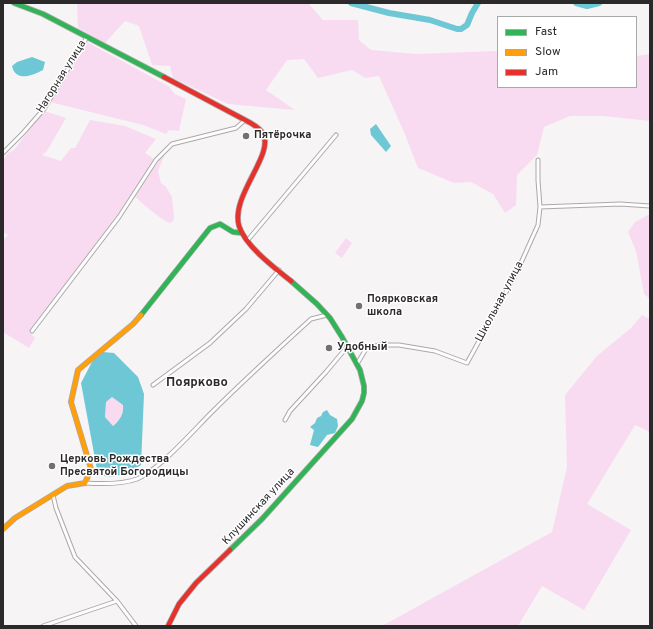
<!DOCTYPE html>
<html>
<head>
<meta charset="utf-8">
<style>
	body { margin:0 }
	#map { position:relative; width:653px; height:629px; overflow:hidden; background:#f6f4f5; font-family:Overpass,sans-serif }
	canvas { display:block }
	.frame { position:absolute; inset:0; border:4px solid #2b292a; pointer-events:none }
	.legend { position:absolute; left:497px; top:16px; width:140px; height:72px; box-sizing:border-box; background:#fff; border:1px solid #aaa9aa; margin:0; padding:5px 7px; list-style:none; font-size:12px; color:#2b292a }
	.legend li { display:flex; align-items:center; gap:8px; height:20px }
	.legend b { width:20px; border:1px solid #aaa9aa }
</style>
</head>
<body>
<div id="map">
<canvas width="653" height="629"></canvas>
<div class="frame"></div>
<ul class="legend">
<li><b style="height:5px;background:#30b455"></b>Fast</li>
<li><b style="height:5px;background:#ff9f0a"></b>Slow</li>
<li><b style="height:5px;background:#e5322d"></b>Jam</li>
</ul>
</div>
<script>
const context = document.querySelector('canvas').getContext('2d');
context.lineJoin = 'round';
function fill(path, color) {
  context.fillStyle = color;
  context.fill(path, 'evenodd');
}
function stroke(path, color, width, dash) {
  context.strokeStyle = color;
  context.lineWidth = width;
  context.lineCap = dash ? 'butt' : 'round';
  context.setLineDash(dash || []);
  context.stroke(path);
}
function drawText(font, color, halo, rows, align = 'center') {
  context.font = font + ' Overpass,sans-serif';
  context.lineWidth = 3;
  context.setLineDash([]);
  context.textBaseline = 'middle';
  context.strokeStyle = halo;
  context.fillStyle = color;
  for (const [text, x, y, turn = 0] of rows) {
    context.save();
    context.translate(x, y);
    context.rotate((+turn || 0) * Math.PI / 180);
    context.textAlign = isNaN(turn) ? turn : align;
    if (halo) context.strokeText(text, 0, 0);
    context.fillText(text, 0, 0);
    context.restore();
  }
}
fill(new Path2D(`
	M77,3H308L323,20H358L359,40L371,50L416,54L498,51V87H636V56L650,54V121L603,116H570L544,127L537,155L517,175L516,205L505,213L493,194L471,182L454,183L418,168L404,132L379,76L365,78L352,70L318,78L304,59L287,60L266,90L295,110L228,104L173,78L170,66L152,65L139,26L125,21L105,43L78,28Z
	M87,42L170,87V88L175,94L186,99L179,131L169,130L166,134L143,125L50,102Z
	M44,111L66,118L47,151L42,155L61,161L71,148H75L90,120L125,126L156,139L145,153L154,159L118,214L96,244L29,332L35,338L29,348L3,332V241L8,235L3,232V160L8,153L14,150Z
	M165,154L158,171L161,183L166,187L172,197L174,217L173,221L170,223C161,220 142,203 134,196L163,155Z
	M648,215H650V299L644,294L636,251L628,232L635,222Z
	M346,238L352,243L342,258L335,253Z
	M642,315L650,319V432L635,425L587,504L631,530L584,610L542,586L518,626H382L552,532L567,467L565,395L597,356L631,328Z
	M112,397L123,405C124,415 120,420 112,426L105,417L106,402Z`), '#f9dbf1');
fill(new Path2D(`
	M32,57L45,62L43,70C33,75 16,83 12,66L17,62Z
	M376,124L391,146L386,152L371,135L370,129Z
	M103,352L114,353L138,377L144,394L141,465C126,474 116,479 98,475L81,383L92,362ZM112,397L123,405C124,414 120,420 113,426L105,417L106,402Z
	M327,410L330,415L337,419L338,426L335,433L327,435L318,447L310,445L314,430L310,427L315,423L317,418L321,416L323,412Z`), '#6ec7d4');
stroke(new Path2D(`
	M351,3L389,13L430,20L457,29H461L467,25L472,13L478,3
	M576,3L587,6L599,3`), '#6ec7d4', 6);
const street = new Path2D(`
	M3,153L23,133L44,109L87,37
	M540,207L620,204L650,206
	M247,241L336,135
	M32,331L119,217L156,160L172,144L236,128L245,120
	M357,364L366,349L379,345H399L435,351L467,363L516,274L538,225L540,207L538,180V160
	M153,385L210,343L246,309L279,270
	M285,420L290,411L326,372L347,347
	M85,483C100,484 123,484 137,479C159,470 193,431 211,413C243,381 277,350 311,319L327,315
	M53,495L56,508L75,557L117,601L136,626
	M43,626L117,601`);
const fast = new Path2D(`
	M14,3L43,14L164,77
	M141,315L210,228L220,224L233,232L242,233
	M230,550L262,519L352,419L362,401L364,393V386L360,370L342,337L330,318L317,304L291,281`);
const slow = new Path2D(`
	M3,529L15,518L67,486L85,483L91,469L71,402L78,370L133,324L141,315`);
const jam = new Path2D(`
	M164,77L245,120C251,123 258,127 262,132C277,153 230,195 239,226C245,246 276,269 291,281
	M168,626L179,604L196,583L230,550`);
stroke(street, '#aba9aa', 5);
stroke(fast, '#aba9aa', 6);
stroke(slow, '#aba9aa', 6);
stroke(jam, '#aba9aa', 6);
stroke(street, '#fefdfe', 3);
stroke(fast, '#30b455', 4.5);
stroke(slow, '#ff9f0a', 4.5);
stroke(jam, '#e5322d', 4.5);
for (const [x, y, r, color] of [
	[246,136,4,"#727071"],
	[359,306,4,"#727071"],
	[329,348,4,"#727071"],
	[52,466,4,"#727071"]
]) {
  const dot = new Path2D();
  dot.arc(x, y, r, 0, 2 * Math.PI);
  context.fillStyle = color;
  context.fill(dot);
  stroke(dot, '#fff', 1.5);
}
drawText('11px', '#2b292a', '#fff', [
	["Нагорная улица",62,77,-58],
	["Школьная улица",500,302,-62],
	["Клушинская улица",259,507,-47]
]);
drawText('bold 11px', '#2b292a', '#fff', [
	["Пятёрочка",254,136],
	["Поярковская",367,300],
	["школа",367,313],
	["Удобный",337,348],
	["Церковь Рождества",60,460],
	["Пресвятой Богородицы",60,473]
], 'left');
drawText('bold 13px', '#2b292a', '#fff', [
	["Поярково",197,383]
]);
</script>
</body>
</html>
